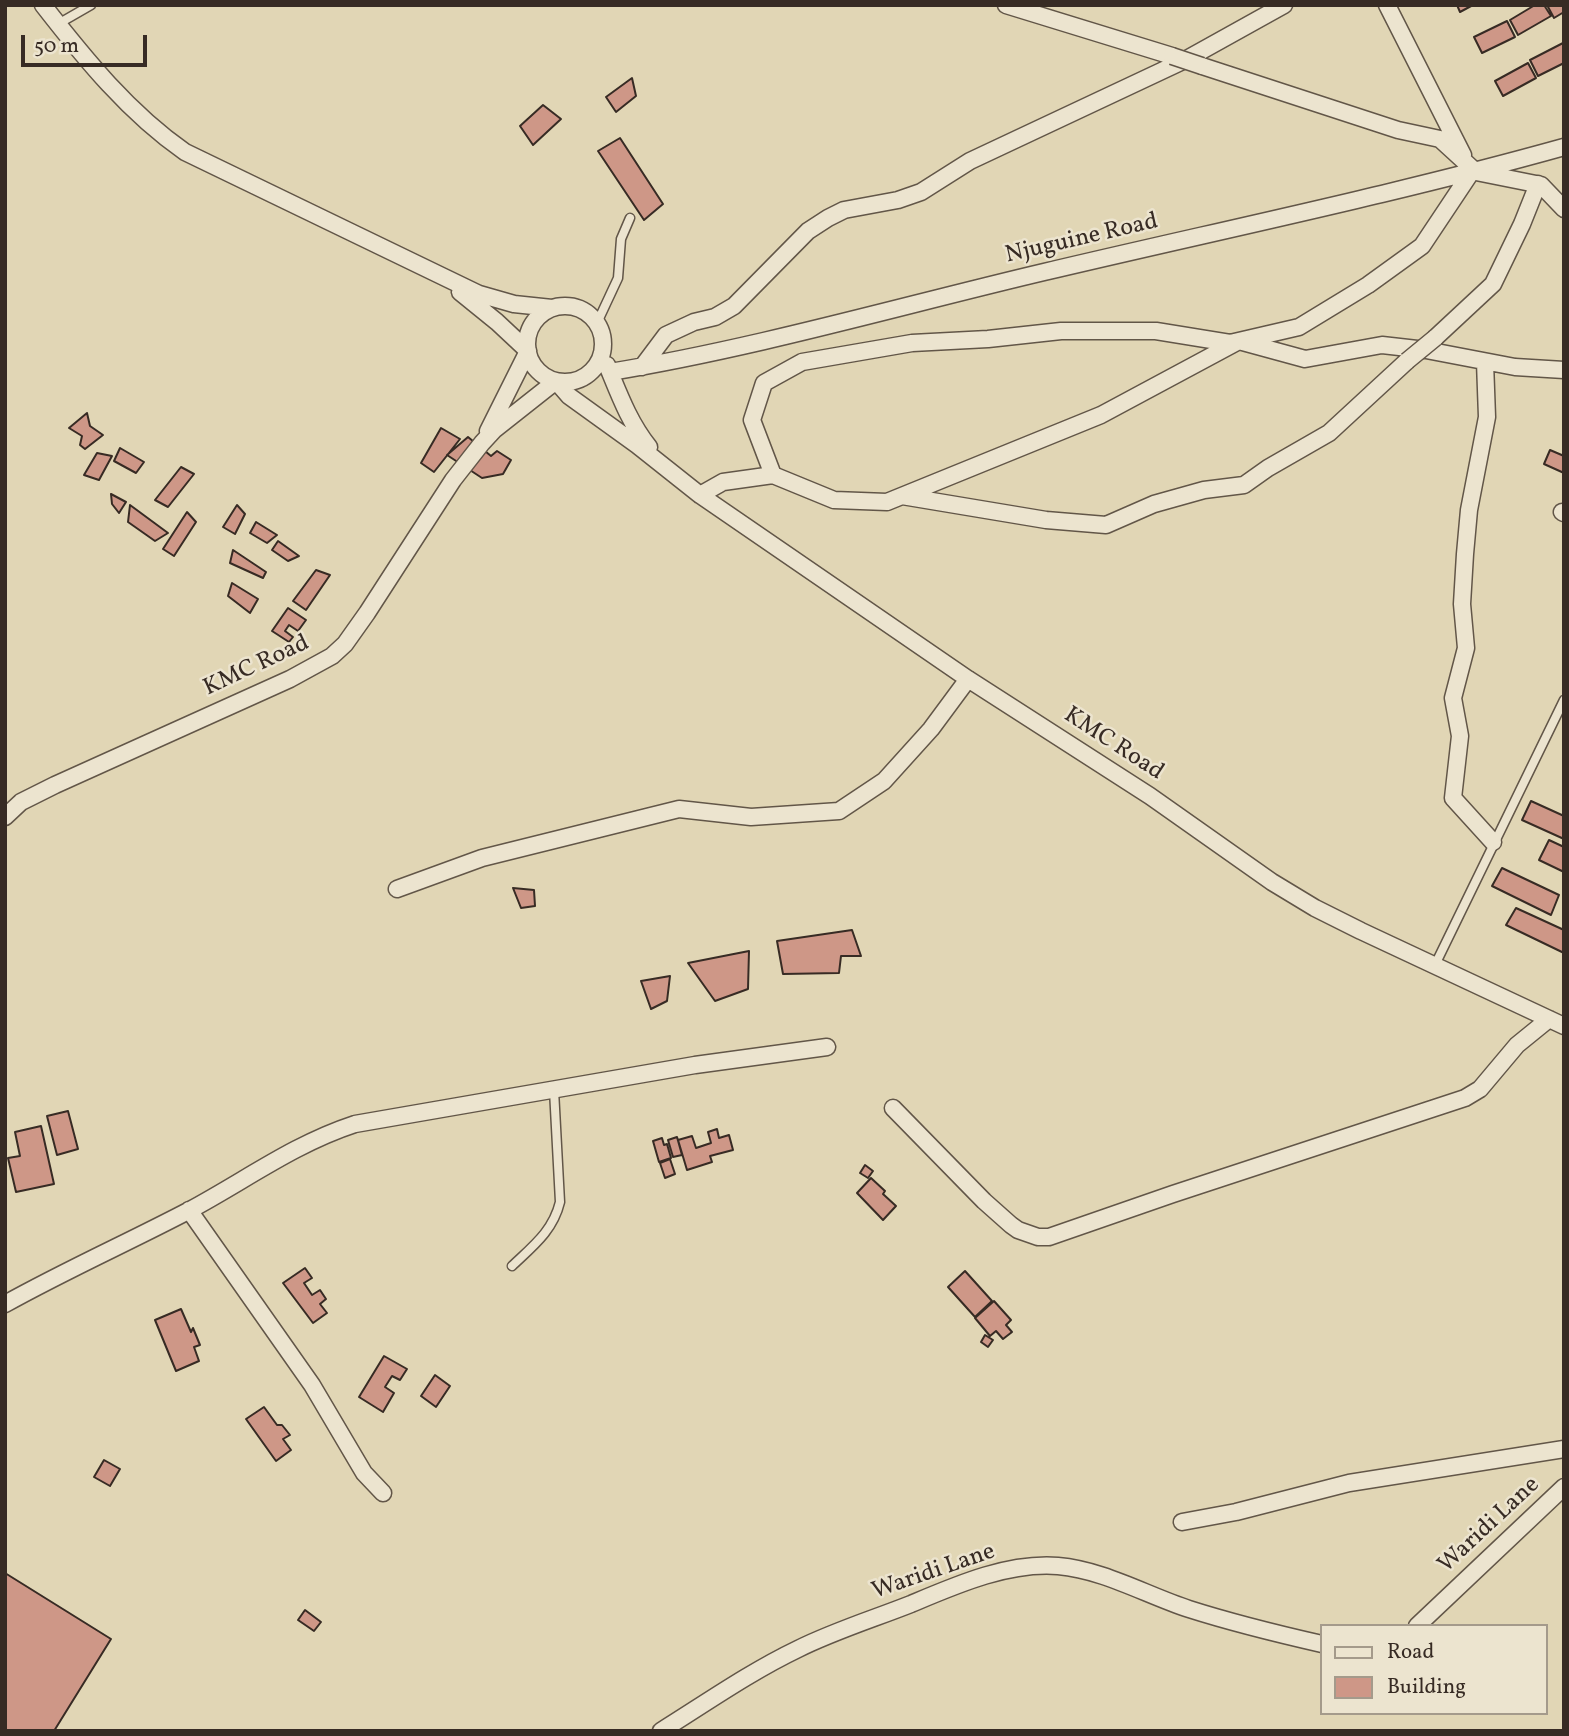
<!DOCTYPE html>
<html>
<head>
<meta charset="utf-8">
<style>
	body { margin:0 }
	#map { position:relative; width:1569px; height:1736px; overflow:hidden; background:#e1d6b5; font-family:Vollkorn,serif }
	canvas { display:block }
	.frame { position:absolute; inset:0; border:7px solid #372b24; pointer-events:none }
	.legend { position:absolute; left:1320px; top:1624px; width:228px; height:91px; box-sizing:border-box; background:#ece4cf; border:2px solid #a49a8b; margin:0; padding:9px 12px; list-style:none; font-size:21px; color:#372b24 }
	.legend li { display:flex; align-items:center; gap:14px; height:35px }
	.legend b { width:35px; border:2px solid #a49a8b }
	.scale { position:absolute; left:21px; top:35px; width:126px; height:32px; box-sizing:border-box; border:4px solid #372b24; border-top:0; padding-left:9px; font-size:21px; line-height:24px; white-space:nowrap; color:#372b24; -webkit-text-stroke:5px #ece4cf; paint-order:stroke }
</style>
</head>
<body>
<div id="map">
<canvas width="1569" height="1736"></canvas>
<div class="frame"></div>
<ul class="legend">
<li><b style="height:9px;background:#ece4cf"></b>Road</li>
<li><b style="height:19px;background:#ce9787"></b>Building</li>
</ul>
<div class="scale">50 m</div>
</div>
<script>
const context = document.querySelector('canvas').getContext('2d');
context.lineJoin = 'round';
function fill(path, color) {
  context.fillStyle = color;
  context.fill(path, 'evenodd');
}
function stroke(path, color, width, dash) {
  context.strokeStyle = color;
  context.lineWidth = width;
  context.lineCap = dash ? 'butt' : 'round';
  context.setLineDash(dash || []);
  context.stroke(path);
}
function drawText(font, color, halo, rows, align = 'center') {
  context.font = font + ' Vollkorn,serif';
  context.lineWidth = 5;
  context.setLineDash([]);
  context.textBaseline = 'middle';
  context.strokeStyle = halo;
  context.fillStyle = color;
  for (const [text, x, y, turn = 0] of rows) {
    context.save();
    context.translate(x, y);
    context.rotate((+turn || 0) * Math.PI / 180);
    context.textAlign = isNaN(turn) ? turn : align;
    if (halo) context.strokeText(text, 0, 0);
    context.fillText(text, 0, 0);
    context.restore();
  }
}
const building = new Path2D(`
	M1457,5H1473L1460,12Z
	M1535,5H1544L1551,16L1518,35L1510,20Z
	M1547,5H1564V12L1554,18Z
	M1507,21L1515,37L1482,53L1474,37Z
	M1563,43L1564,63L1538,76L1530,60Z
	M1528,63L1536,78L1503,96L1495,81Z
	M632,78L636,96L616,112L606,97Z
	M543,105L561,119L533,145L520,126Z
	M620,138L663,204L644,220L598,151Z
	M87,413L90,426L103,435L85,449L80,445L82,436L69,428Z
	M441,428L460,439L434,472L421,463Z
	M468,437L491,456L497,451L511,460L503,474L482,478L447,455Z
	M120,448L144,462L136,473L114,461Z
	M1550,450L1564,456V473L1544,464Z
	M97,453L112,456L99,480L84,475Z
	M181,467L194,474L168,507L155,500Z
	M111,494L126,502L119,513L112,504Z
	M130,505L168,533L155,541L128,522Z
	M237,505L245,514L235,534L223,527Z
	M187,512L196,522L174,556L163,549Z
	M256,522L277,535L267,543L250,533Z
	M278,541L299,556L288,561L272,550Z
	M233,550L266,572L263,578L230,563Z
	M316,570L330,575L306,610L293,601Z
	M232,583L258,599L250,613L228,596Z
	M288,608L306,620L298,631L289,625L285,631L293,637L289,642L272,631Z
	M1531,801L1564,816V839L1522,820Z
	M1549,840L1564,847V872L1539,860Z
	M1502,868L1559,895L1551,915L1492,886Z
	M513,888L534,890L535,906L521,908Z
	M1516,908L1564,930V953L1506,925Z
	M852,930L861,956H841L839,973L783,974L777,941Z
	M749,951L748,989L715,1001L688,963Z
	M670,976L667,1001L651,1009L641,981Z
	M68,1111L78,1149L57,1155L47,1116Z
	M41,1126L54,1184L16,1192L8,1158L20,1156L15,1132Z
	M717,1129L719,1138L729,1135L733,1150L710,1156L712,1162L687,1170L678,1140L692,1136L696,1148L711,1143L708,1132Z
	M677,1137L682,1155L673,1157L668,1140Z
	M662,1138L664,1145L667,1144L671,1158L659,1162L653,1141Z
	M670,1159L675,1174L665,1178L660,1163Z
	M865,1165L873,1171L868,1178L860,1173Z
	M871,1178L885,1191L883,1194L896,1206L883,1220L857,1193Z
	M305,1268L312,1278L304,1283L312,1295L320,1290L326,1299L320,1304L327,1313L313,1323L283,1283Z
	M965,1271L992,1301L975,1317L948,1287Z
	M994,1301L1011,1320L1006,1325L1012,1332L1003,1339L996,1331L990,1336L975,1318Z
	M181,1309L191,1332L193,1328L200,1345L194,1347L199,1361L176,1371L155,1320Z
	M985,1335L993,1340L988,1347L981,1342Z
	M384,1356L407,1369L400,1380L392,1376L385,1387L394,1393L383,1412L359,1397Z
	M435,1375L450,1386L436,1407L421,1396Z
	M264,1407L277,1425H282L290,1435L283,1439L291,1450L276,1461L246,1419Z
	M104,1460L120,1469L110,1486L94,1477Z
	M5,1573L111,1639L54,1731H5Z
	M305,1610L321,1622L314,1631L298,1620Z`);
fill(building, '#ce9787');
stroke(building, '#372b24', 2);
const lane = new Path2D(`
	M58,24L91,5
	M597,323L618,278L621,239L630,218
	M1434,967L1564,700
	M512,1266C533,1246 553,1231 560,1202L554,1090`);
const street = new Path2D(`
	M43,5C85,59 129,113 185,152L479,294L514,304L552,308
	M1006,5L1172,56
	M1387,5L1463,155
	M1202,66L1398,130L1440,139L1476,172L1541,185L1564,209
	M460,292L497,322L528,351L488,431
	M527 344a38 38 0 1 1 76 0a38 38 0 1 1-76 0Z
	M1435,338L1493,284L1522,224L1538,184
	M1485,362L1487,417L1469,510L1465,554L1462,604L1466,648L1453,698L1460,736L1453,798L1493,842
	M607,365C619,394 629,422 649,447
	M642,367L666,335L694,322L715,317L734,306L808,231L828,218L844,210L898,200L921,192L970,161L1185,60L1284,5
	M610,372C756,348 900,306 1044,272C1217,231 1392,195 1564,147
	M773,475L834,500L887,502L1101,415L1239,341L1305,359L1382,345L1426,350L1515,367L1564,370
	M700,495L723,482L773,475L752,420L764,383L802,362L912,343L988,339L1061,331H1156L1230,343L1299,327L1368,285L1422,246L1470,174
	M902,496L1046,520L1106,525L1154,504L1204,490L1244,485L1268,468L1329,433L1407,361
	M1562,512L1564,513
	M5,817L21,802L55,785L290,679L332,656L345,644L367,613L453,480L482,443L494,430L556,381L569,396L637,445L700,495L968,679L1150,796L1272,882L1315,908L1361,931L1564,1026
	M397,889L482,858L679,809L751,817L839,811L884,781L931,729L968,679
	M893,1108L984,1201L1011,1225L1018,1230L1038,1237H1049L1173,1194L1465,1098L1480,1089L1517,1045L1549,1019
	M189,1210L312,1385L364,1473L383,1493
	M5,1304C66,1270 129,1242 190,1210C246,1180 294,1144 355,1124L695,1065L827,1047
	M1182,1522L1236,1512L1349,1483L1564,1449
	M1417,1626L1564,1487
	M661,1731C706,1703 750,1672 798,1649C834,1631 873,1619 911,1604C956,1585 1008,1562 1058,1566C1104,1570 1146,1595 1189,1609C1233,1623 1278,1634 1322,1644`);
stroke(lane, '#625648', 11);
stroke(street, '#625648', 19);
stroke(lane, '#ece4cf', 8);
stroke(street, '#ece4cf', 16);
const streetBridge = new Path2D(`
	M1172,56L1202,66
	M1407,361L1435,338`);
stroke(streetBridge, '#625648', 19, []);
stroke(streetBridge, '#ece4cf', 16);
drawText('24px', '#372b24', '#ece4cf', [
	["Njuguine Road",1082,240,-13],
	["KMC Road",257,667,-25],
	["KMC Road",1113,745,33],
	["Waridi Lane",1490,1526,-43],
	["Waridi Lane",934,1573,-19]
]);
</script>
</body>
</html>
